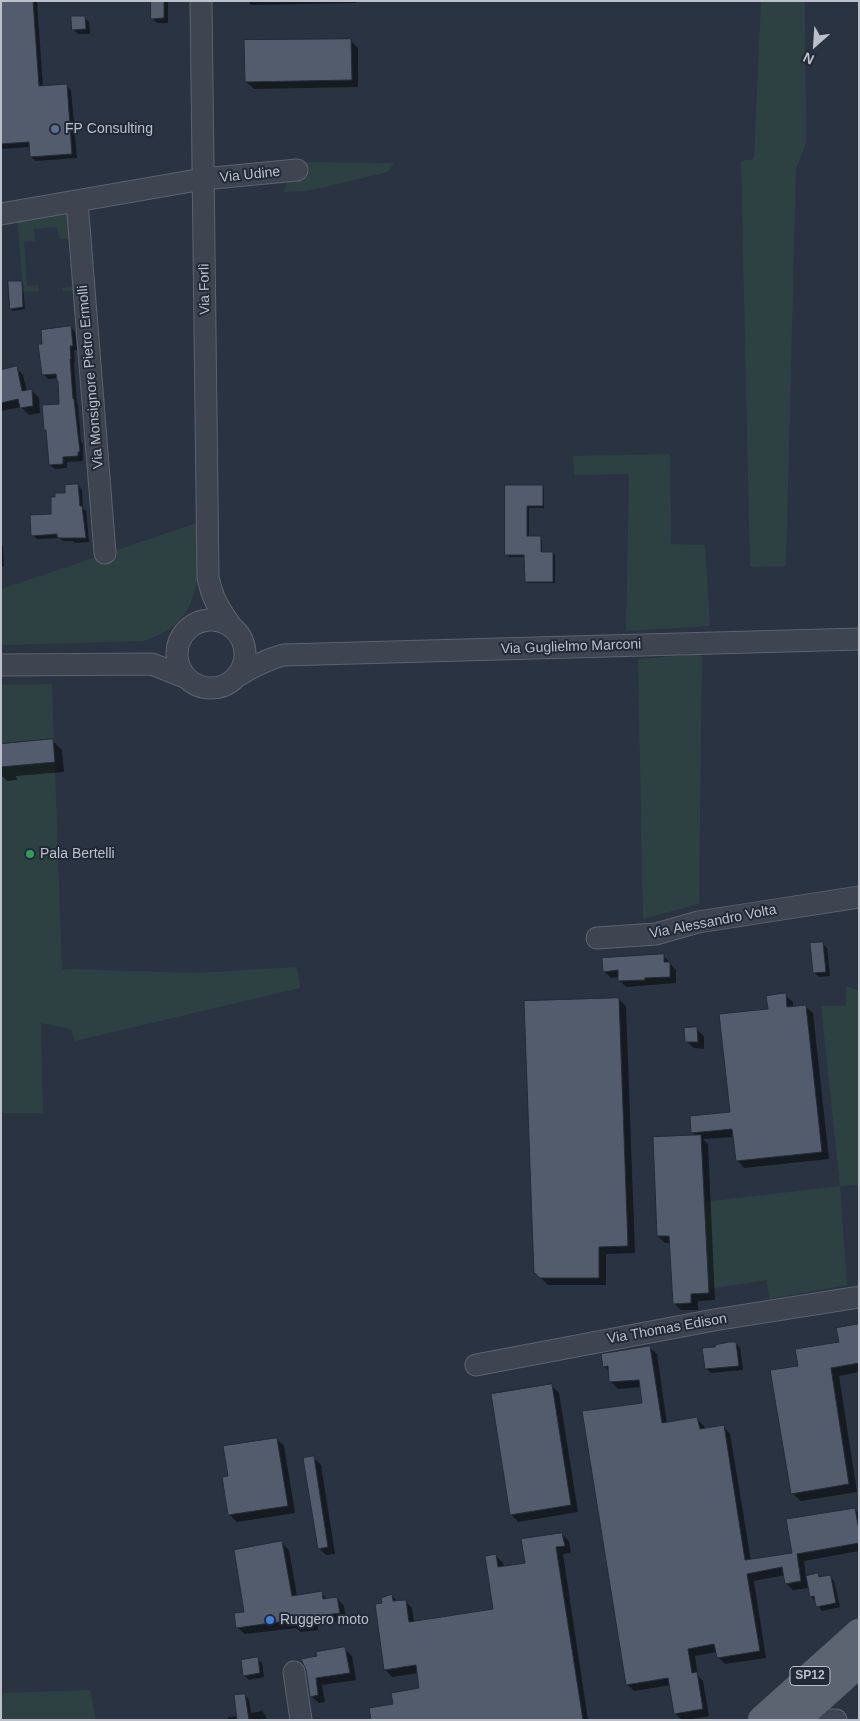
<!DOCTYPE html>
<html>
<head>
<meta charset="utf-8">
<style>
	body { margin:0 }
	#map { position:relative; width:860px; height:1721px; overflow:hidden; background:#2a3341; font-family:Arial,sans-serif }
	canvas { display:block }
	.frame { position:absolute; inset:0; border:2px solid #bbc0cb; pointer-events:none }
	.north { position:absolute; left:790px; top:20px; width:50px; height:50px; -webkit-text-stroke:4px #222a37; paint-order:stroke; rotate:206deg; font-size:14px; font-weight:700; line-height:20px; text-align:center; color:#bbc0cb }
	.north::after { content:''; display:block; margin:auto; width:18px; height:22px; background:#bbc0cb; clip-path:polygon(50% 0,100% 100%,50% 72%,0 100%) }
</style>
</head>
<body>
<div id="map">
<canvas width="860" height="1721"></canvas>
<div class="frame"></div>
<div class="north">N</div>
</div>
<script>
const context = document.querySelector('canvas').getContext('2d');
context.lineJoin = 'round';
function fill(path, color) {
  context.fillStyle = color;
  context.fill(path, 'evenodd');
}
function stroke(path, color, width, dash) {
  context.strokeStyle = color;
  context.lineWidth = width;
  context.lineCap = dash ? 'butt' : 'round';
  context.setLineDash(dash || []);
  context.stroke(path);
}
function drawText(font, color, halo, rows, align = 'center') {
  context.font = font + ' Arial,sans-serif';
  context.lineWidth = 4;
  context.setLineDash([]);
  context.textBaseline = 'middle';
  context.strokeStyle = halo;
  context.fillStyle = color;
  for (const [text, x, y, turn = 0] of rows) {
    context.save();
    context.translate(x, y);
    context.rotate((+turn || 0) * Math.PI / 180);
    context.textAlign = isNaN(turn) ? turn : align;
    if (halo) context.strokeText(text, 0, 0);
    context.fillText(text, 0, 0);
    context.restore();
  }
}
fill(new Path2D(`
	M761,1H805L806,143L796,169L786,566L750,567L741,161L754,159Z
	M294,162L394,163L388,172L308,191L284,192Z
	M66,213L71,218L76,290L63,291L62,288L73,287L70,239H59L57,227L34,229L35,241L24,242L27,286L38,285L39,291L23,292L17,217Z
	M670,454L671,544L705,545L710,626L626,631L629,474L574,475L573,456Z
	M200,522C199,555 203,601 175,625C166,633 155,637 144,641L1,645V589Z
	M702,654L699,904L643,919L638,659Z
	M52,684L62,970L60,971L65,969L197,973L297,967L300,988L75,1041L71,1029L41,1023L43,1113H1V685Z
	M846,986L859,991V1185L840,1186L847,1285L769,1299L767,1280L708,1289L704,1202L840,1186L821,1006H846Z
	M90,1690L96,1720H1V1699L4,1693Z`), '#2d4143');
fill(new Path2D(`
	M1,1H37L43,87L66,85L71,90L77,158L36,161L31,157L30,147L1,149Z
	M152,1H168V23H157L152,18Z
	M248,1H356V3L251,5Z
	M85,18L89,22L90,34H78L73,29Z
	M350,40L358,48V87L254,89L246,82Z
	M21,282L23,284L25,309L13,311L11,309Z
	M71,327L75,332L77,350H74L75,363H74L77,404L78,405L81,442L83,444V461L67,462V468L55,469L50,465L47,432L45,430L60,405L58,378L48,379L43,374L44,345Z
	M16,368L23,375L27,391L31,390L39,398L40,413L29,415L21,407L1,411V371Z
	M78,485L82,490L83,509L86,511L89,542L75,543L73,541H63L60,538L37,539L33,535L53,515L56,498L67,494Z
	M506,486H542L544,488V508H529V537H540L542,539V553H553L555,555V583H528L526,581V557H509L507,555Z
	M1,544L3,546L4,566L1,567Z
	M52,740L62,750L64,772L16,776L17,780L7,781L1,775V745Z
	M822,943L827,948L830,976L819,977L814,972Z
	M663,955L676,970V983L626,987L619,980V977L611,978L604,971Z
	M785,995L793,1002V1008L805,1006L813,1013L829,1159L744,1168L737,1160L734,1137L703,1139L708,1144L715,1300L698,1301V1310H681L674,1303L671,1243H665L658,1236L697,1137L692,1132L732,1113L769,1010Z
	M619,999L626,1006L635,1253L606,1254V1285H548L535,1272Z
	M696,1029L704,1036V1049L694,1048L686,1041Z
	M859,1325V1372L839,1376L857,1492L801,1501L792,1493L799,1367L840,1343Z
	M736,1343L740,1348L743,1370L711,1373L706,1368L704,1349Z
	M649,1347L657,1354L667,1424L697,1419L704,1426L705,1429L723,1426L730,1434L751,1561L793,1554L854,1509L859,1513V1551L804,1561L806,1577L818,1574L821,1578L829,1576L834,1581L840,1607L822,1611L811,1596L809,1588L793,1590L786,1583L785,1575L754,1581L766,1658L725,1664L718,1657L717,1652L695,1656L698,1675L703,1681L709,1716L687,1720H682L675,1713L671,1685L634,1691L627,1684L643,1404L641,1387L618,1389L610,1381L609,1371L604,1366Z
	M552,1386L559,1393L578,1512L518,1522L511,1514Z
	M277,1439L284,1446L295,1513L237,1522L230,1515L229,1477Z
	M314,1458L321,1465L335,1554L326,1555L319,1548Z
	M562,1534L569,1541L571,1553L563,1554L588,1720H372L420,1689L418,1673L392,1677L385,1669L384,1604L392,1596L398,1602L405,1601L412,1608L414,1622L494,1610L496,1556L503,1563L504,1568L526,1564Z
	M282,1543L289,1550L297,1596L321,1593L328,1600L337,1598L344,1606L346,1620L318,1624V1630L301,1632L296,1628L245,1634L237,1627Z
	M344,1649L352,1656L356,1680L322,1685L325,1702L319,1703L311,1696L318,1657Z
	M257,1659L262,1663L264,1677L249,1680L244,1675Z
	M245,1695L249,1700L251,1713L262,1711L266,1716V1720H228V1717L238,1716Z`), '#0007');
const building = new Path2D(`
	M1,1H33L39,86L67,84L72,154L30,157L29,142L1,144Z
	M151,1H164V18L151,19Z
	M71,16H85L86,29L72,30Z
	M351,39L352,80L245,82L244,40Z
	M8,281H22L23,307L10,309Z
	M71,326L73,346H70L71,359H70L73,399H74L80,452H78V456L63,457V464L49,465L46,430H44L42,405L59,404L58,381H57L56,374L42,375L38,344H42L41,330Z
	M17,366L22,391L32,389L33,406L20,408L18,399L1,403V370Z
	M78,484L80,506H82L86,538H60L57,537V534L31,536L30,515L51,514V497H55V493H65V485Z
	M505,485H543V506H527V536H541V552H553V582H525L524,555H505Z
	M53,739L55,762L1,767V744Z
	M823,942L826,972L813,973L810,943Z
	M664,954V962H670V977L645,978V980L618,981V970L603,972L602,958Z
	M786,993L787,1007L806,1005L822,1152L736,1161L732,1129L691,1133L690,1116L730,1112L719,1014L768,1009L766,996Z
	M619,998L628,1246L599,1247V1278H540L534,1272L533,1249L524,1001Z
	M697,1027L698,1042H685L684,1028Z
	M701,1135L709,1293L691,1294V1303L673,1304L669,1236H657L653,1137Z
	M859,1324V1363L831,1368L849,1484L791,1494L770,1370L798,1366L795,1349L839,1342L836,1328Z
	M729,1342H736L739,1366L705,1369L702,1348L715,1347L716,1345Z
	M650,1346L662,1423L697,1417L700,1429L724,1425L745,1560L792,1553L786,1519L855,1508L859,1531V1543L797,1554L801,1581L785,1584L782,1567L747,1574L760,1651L717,1658L714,1644L688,1649L692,1673L697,1672L703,1709L674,1714L668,1678L626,1685L582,1411L642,1403L639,1380L609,1382L608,1366L603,1367L601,1354Z
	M552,1384L571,1505L510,1515L491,1394Z
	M277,1438L288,1506L228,1515L222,1477L228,1476L223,1446Z
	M314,1456L328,1547L318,1549L303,1458Z
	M562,1533L565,1546L556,1547L583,1720H371L369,1708L393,1704L391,1693L419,1688L416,1665L384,1670L375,1604L382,1603L381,1598L392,1594L393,1601L406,1600L409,1622L493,1609L485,1556L496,1554L498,1567L525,1563L521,1539Z
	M282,1541L292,1596L322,1591L323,1599L337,1597L340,1613L311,1617L312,1623L292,1626V1620L236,1628L234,1613L244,1612L234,1550Z
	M818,1573L819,1577L830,1575L831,1577L836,1603L816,1607L814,1596L810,1597L806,1576Z
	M345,1647L350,1673L316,1678L318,1694V1695L310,1697L306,1670L301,1659L317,1656L316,1652Z
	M258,1657L260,1673L243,1676L241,1660Z
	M245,1694L249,1720H237L234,1695Z`);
fill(building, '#535c6c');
stroke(building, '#242c39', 1);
const minor = new Path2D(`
	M201,1L208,577C212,598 219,609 231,626
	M77,201L105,553
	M1,214L203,179L297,170
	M177 654a34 34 0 1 1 68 0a34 34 0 1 1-68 0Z
	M1,665L152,664L187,678
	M236,677C252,667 265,660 283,655L859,639
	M597,938L656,934L698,922L859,897
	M476,1365L714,1320L859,1297
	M294,1672L301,1720
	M828,1720H836`);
const major = new Path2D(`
	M762,1720L859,1633
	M796,1720L859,1663`);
stroke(minor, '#5c636e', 23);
stroke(major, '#474e5a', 29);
stroke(minor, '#3e4551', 21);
stroke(major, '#5c6471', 28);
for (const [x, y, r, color] of [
	[55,129,5,"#5c6f8a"],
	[30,854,5,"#2e9e5b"],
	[270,1620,5,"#3f7fe0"]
]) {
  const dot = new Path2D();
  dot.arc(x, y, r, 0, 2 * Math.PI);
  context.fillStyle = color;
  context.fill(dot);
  stroke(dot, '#222a37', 2);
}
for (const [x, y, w] of [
	[810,1676,40]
]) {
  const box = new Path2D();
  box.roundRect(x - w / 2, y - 9.5, w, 19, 4);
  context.fillStyle = '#222a37';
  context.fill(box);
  stroke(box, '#bbc0cb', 1);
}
drawText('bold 12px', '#bbc0cb', null, [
	["SP12",810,1676]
]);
drawText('14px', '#bbc0cb', '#222a37', [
	["FP Consulting",65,129],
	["Pala Bertelli",40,854],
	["Ruggero moto",280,1620]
], 'left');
drawText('14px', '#bbc0cb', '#222a37', [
	["Via Udine",250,175,-6],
	["Via Forlì",205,289,-91],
	["Via Monsignore Pietro Ermolli",91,377,-95],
	["Via Guglielmo Marconi",571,647,-2],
	["Via Alessandro Volta",713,922,-11],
	["Via Thomas Edison",667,1329,-10]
]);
</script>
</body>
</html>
